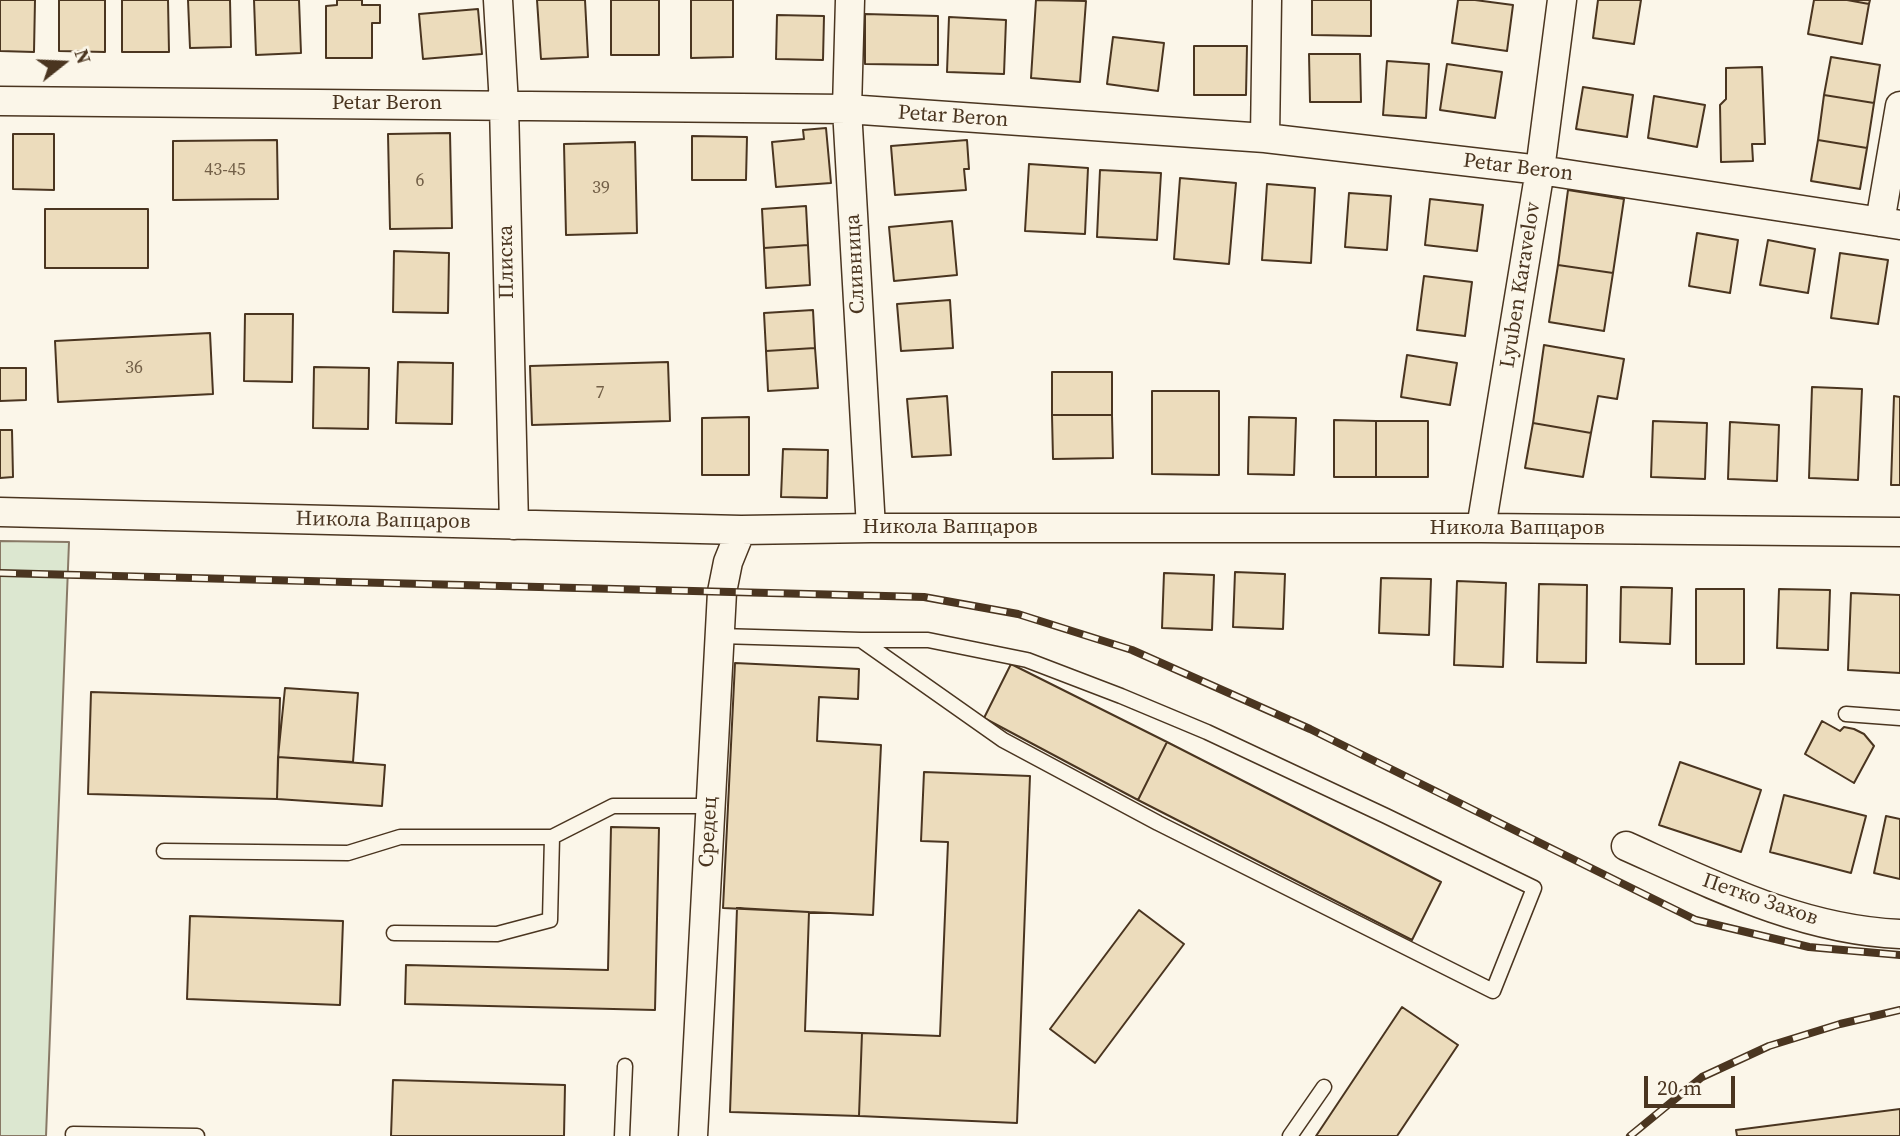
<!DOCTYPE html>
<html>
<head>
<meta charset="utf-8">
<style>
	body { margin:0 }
	#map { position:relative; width:1900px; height:1136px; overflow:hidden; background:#fbf6e9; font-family:"Source Serif 4",serif }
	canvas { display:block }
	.north { position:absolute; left:28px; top:28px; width:70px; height:70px; -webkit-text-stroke:5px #fbf6e9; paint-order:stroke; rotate:72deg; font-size:19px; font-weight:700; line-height:28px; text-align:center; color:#4a3520 }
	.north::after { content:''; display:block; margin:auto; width:24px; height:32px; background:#4a3520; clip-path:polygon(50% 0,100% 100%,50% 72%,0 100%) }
	.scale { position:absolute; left:1644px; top:1076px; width:91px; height:32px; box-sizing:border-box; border:4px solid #4a3520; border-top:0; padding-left:9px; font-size:21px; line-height:24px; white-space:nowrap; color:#4a3520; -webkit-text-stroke:5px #fbf6e9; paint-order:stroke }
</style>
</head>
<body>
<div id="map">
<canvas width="1900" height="1136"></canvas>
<div class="north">N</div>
<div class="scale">20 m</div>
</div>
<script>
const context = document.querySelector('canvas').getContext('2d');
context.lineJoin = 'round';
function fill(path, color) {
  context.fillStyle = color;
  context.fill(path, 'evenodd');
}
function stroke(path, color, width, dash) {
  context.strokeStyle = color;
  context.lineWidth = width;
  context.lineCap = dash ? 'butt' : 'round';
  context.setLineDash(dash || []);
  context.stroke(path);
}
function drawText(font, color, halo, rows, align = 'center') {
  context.font = font + ' "Source Serif 4",serif';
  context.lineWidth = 5;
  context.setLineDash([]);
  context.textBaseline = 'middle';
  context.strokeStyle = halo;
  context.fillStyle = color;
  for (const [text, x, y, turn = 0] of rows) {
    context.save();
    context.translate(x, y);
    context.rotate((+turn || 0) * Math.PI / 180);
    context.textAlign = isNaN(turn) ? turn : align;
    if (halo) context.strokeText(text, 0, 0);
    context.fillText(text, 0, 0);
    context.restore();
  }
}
const green = new Path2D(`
	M0,541L69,542L46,1136H0Z`);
fill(green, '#dce7d0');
stroke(green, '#887966', 2);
const building = new Path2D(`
	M0,0H35L34,52L0,51Z
	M59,0H105V52L59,51Z
	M122,0H168L169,52H122Z
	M188,0H230L231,47L190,48Z
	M254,0H299L301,53L256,55Z
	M337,0H362V5H380V23H372V58H326V6L337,5Z
	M537,0H585L588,57L541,59Z
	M611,0H659V55H611Z
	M691,0H733V57L691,58Z
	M1036,0L1086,1L1080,82L1031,78Z
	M1312,0H1371V36L1312,35Z
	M1458,0H1475L1513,5L1507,51L1452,43Z
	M1598,0H1641L1634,44L1593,38Z
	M1814,0H1847L1869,4L1862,44L1808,34Z
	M1847,0H1870L1869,4Z
	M478,9L482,54L423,59L419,14Z
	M865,14L938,16V65L865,64Z
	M777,15L824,16L823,60L776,59Z
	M949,17L1006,20L1004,74L947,72Z
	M1113,37L1164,43L1158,91L1107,84Z
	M1194,46H1247L1246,95H1194Z
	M1309,54H1360L1361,102H1310Z
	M1831,57L1880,65L1874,103L1824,95Z
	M1387,61L1429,64L1426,118L1383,115Z
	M1447,64L1502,72L1495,118L1440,110Z
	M1762,67L1765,144H1752L1753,161L1721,162L1720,105L1726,99V68Z
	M1583,87L1633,95L1627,137L1576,129Z
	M1824,95L1874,103L1867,148L1818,140Z
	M1654,96L1705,105L1697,147L1648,138Z
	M826,128L831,183L776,187L772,142L804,139L803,130Z
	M450,133L452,228L390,229L388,134Z
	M13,134H54V190L13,189Z
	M692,136L747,137L746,180H692Z
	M277,140L278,199L173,200V141Z
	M967,140L969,169H964L966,190L895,195L891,146Z
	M1818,140L1867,148L1860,189L1811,181Z
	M635,142L637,233L566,235L564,144Z
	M1029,164L1088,168L1085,234L1025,231Z
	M1100,170L1161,173L1157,240L1097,237Z
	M1180,178L1236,183L1229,264L1174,259Z
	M1267,184L1315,188L1311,263L1262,260Z
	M1568,190L1624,199L1613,273L1558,265Z
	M1349,193L1391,196L1387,250L1345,247Z
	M1430,199L1483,205L1477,251L1425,245Z
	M806,206L808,245L764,248L762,209Z
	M45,209H148V268H45Z
	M952,221L957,275L894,281L889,227Z
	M1697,233L1738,240L1730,293L1689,286Z
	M1768,240L1815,249L1808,293L1760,285Z
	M808,245L810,285L766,288L764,248Z
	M394,251L449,253L448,313L393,312Z
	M1840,253L1888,260L1878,324L1831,318Z
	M1558,265L1613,273L1604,331L1549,322Z
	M1424,276L1472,282L1465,336L1417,330Z
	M950,300L953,348L901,351L897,304Z
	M813,310L815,348L766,351L764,313Z
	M245,314H293L292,382L244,381Z
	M210,333L213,394L58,402L55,341Z
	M1544,345L1624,359L1617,399L1598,396L1591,433L1533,423Z
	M815,348L818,388L768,391L766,351Z
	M1407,355L1457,363L1450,405L1401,397Z
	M398,362L453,363L452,424L396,423Z
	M668,362L670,421L532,425L530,366Z
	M314,367L369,368L368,429L313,428Z
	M0,368H26V400L0,401Z
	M1052,372H1112V415H1052Z
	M1812,387L1862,389L1858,480L1809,478Z
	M1152,391H1219V475L1152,474Z
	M947,396L951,455L912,457L907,399Z
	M1894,396L1900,397V485H1891Z
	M1052,415H1112L1113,458L1053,459Z
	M749,417V475H702V418Z
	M1249,417L1296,418L1294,475L1248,474Z
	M1334,420L1376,421V477H1334Z
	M1376,421H1428V477H1376Z
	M1653,421L1707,423L1705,479L1651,477Z
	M1730,422L1779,425L1777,481L1728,479Z
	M1533,423L1591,433L1583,477L1525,468Z
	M0,430H12L13,477L0,478Z
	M783,449L828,450L827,498L781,497Z
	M1235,572L1285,574L1283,629L1233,627Z
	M1164,573L1214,575L1212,630L1162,628Z
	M1381,578L1431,579L1429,635L1379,633Z
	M1457,581L1506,583L1503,667L1454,665Z
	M1539,584L1587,585L1586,663L1537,662Z
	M1621,587L1672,588L1670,644L1620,642Z
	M1696,589H1744V664H1696Z
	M1779,589L1830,590L1828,650L1777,648Z
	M1851,593L1900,595V673L1848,670Z
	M735,663L859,669L858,699L819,697L817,741L881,745L873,915L723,908Z
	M1011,664L1167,742L1138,800L984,718Z
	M285,688L358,693L353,762L278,757Z
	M91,692L280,698L277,799L88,794Z
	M1822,721L1840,731L1844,727L1854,729L1864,734L1874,746L1854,783L1805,754Z
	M1167,742L1441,882L1412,940L1138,800Z
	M278,757L385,765L382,806L277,799Z
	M1680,762L1761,790L1741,852L1659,825Z
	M924,772L1030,776L1017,1123L859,1116L862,1033L940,1036L948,842L921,841Z
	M1784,795L1866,816L1851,873L1770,852Z
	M1886,816L1900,819V879L1874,873Z
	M611,827L659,828L655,1010L405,1004L406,965L608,970Z
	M737,908L809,912L805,1031L862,1033L859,1116L730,1112Z
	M1139,910L1184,944L1095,1063L1050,1029Z
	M190,916L343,921L340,1005L187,999Z
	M1402,1007L1458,1045L1397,1136H1316Z
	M393,1080L565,1085L564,1136H391Z
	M1900,1109V1136H1737L1736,1130Z`);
fill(building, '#ecdcbc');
stroke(building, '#4a3520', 2);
const lane = new Path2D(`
	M719,636L861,640L1003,740L1158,823L1493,991L1534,888L1386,816L1207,732L1121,696L1027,660L928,640H861
	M1846,714L1900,718
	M552,837L613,806H711
	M164,851L348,853L400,837H552L550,920L497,934L394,933
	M73,1134L197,1136
	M622,1136L625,1066
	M1290,1136L1324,1087`);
const street = new Path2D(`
	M498,0L504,105L514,525
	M850,0L847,109L871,528
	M0,101L847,109L1265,138L1540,170L1900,225
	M1265,138L1267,0
	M1880,222L1900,106
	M0,512L741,530L871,528H1481L1900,532
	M1481,528L1540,170L1562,0
	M1626,846C1713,885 1802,930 1900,934
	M693,1136L722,592L728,562L741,530`);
stroke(lane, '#4a3520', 17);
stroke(street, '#4a3520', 31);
stroke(lane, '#fbf6e9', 14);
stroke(street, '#fbf6e9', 28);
const rail = new Path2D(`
	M0,573L924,597L1018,614L1132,650L1310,729L1696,920L1809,947L1900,955
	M1630,1136L1702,1077L1769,1046L1840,1024L1900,1010`);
stroke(rail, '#4a3520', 8);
stroke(rail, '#fbf6e9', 5, [16]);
drawText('18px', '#725f47', null, [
	["43-45",225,170],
	["6",420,181],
	["39",601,188],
	["36",134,368],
	["7",600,393]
]);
drawText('21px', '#4a3520', '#fbf6e9', [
	["Petar Beron",387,104],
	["Petar Beron",953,117,4],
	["Petar Beron",1518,168,7],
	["Плиска",507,262,-91],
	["Сливница",856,264,-93],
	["Lyuben Karavelov",1521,285,-81],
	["Никола Вапцаров",383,521,1],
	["Никола Вапцаров",950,528],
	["Никола Вапцаров",1517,529],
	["Средец",709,832,-87],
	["Петко Захов",1760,900,19]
]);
</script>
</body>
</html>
